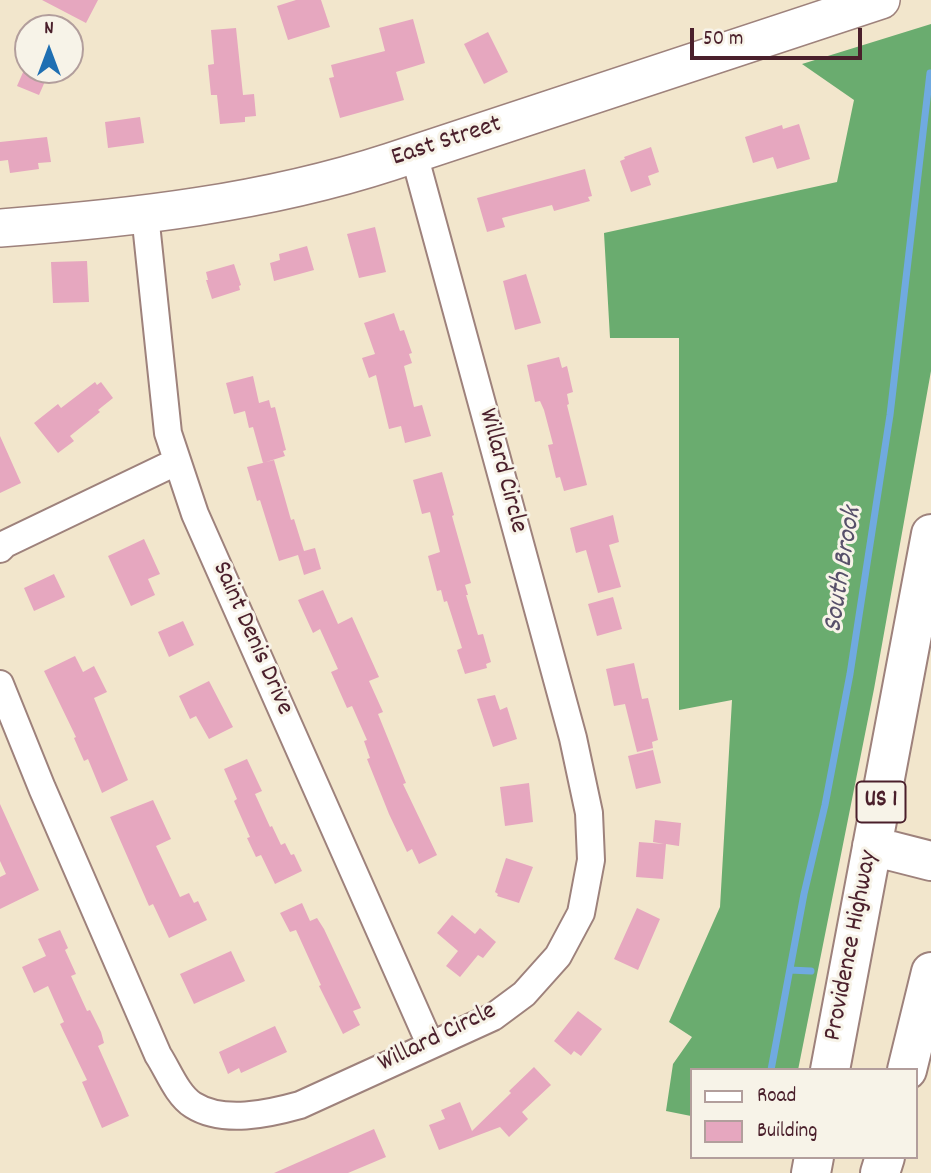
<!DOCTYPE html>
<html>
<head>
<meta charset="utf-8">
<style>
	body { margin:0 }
	#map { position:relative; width:931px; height:1173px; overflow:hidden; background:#f2e6cc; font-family:Dekko,sans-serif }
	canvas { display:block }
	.legend { position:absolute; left:690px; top:1068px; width:228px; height:91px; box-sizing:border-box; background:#f7f3e8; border:2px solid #b29e9c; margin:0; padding:9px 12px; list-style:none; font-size:21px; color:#4a1f2b }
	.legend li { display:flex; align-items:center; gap:14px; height:35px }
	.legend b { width:35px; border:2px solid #b29e9c }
	.north { position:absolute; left:14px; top:14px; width:70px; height:70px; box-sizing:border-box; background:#f7f3e8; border:2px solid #b29e9c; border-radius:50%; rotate:0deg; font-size:19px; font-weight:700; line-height:28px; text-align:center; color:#4a1f2b }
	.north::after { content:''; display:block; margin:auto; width:24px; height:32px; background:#1f6fb2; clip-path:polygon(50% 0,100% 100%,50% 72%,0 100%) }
	.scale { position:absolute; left:690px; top:28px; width:172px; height:32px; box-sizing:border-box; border:4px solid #4a1f2b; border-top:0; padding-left:9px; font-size:21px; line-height:24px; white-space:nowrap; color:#4a1f2b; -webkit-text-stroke:5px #f7f3e8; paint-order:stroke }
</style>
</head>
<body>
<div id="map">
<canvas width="931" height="1173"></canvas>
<ul class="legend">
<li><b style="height:9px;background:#fff"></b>Road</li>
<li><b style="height:19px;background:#e6a7bf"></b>Building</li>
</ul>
<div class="north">N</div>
<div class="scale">50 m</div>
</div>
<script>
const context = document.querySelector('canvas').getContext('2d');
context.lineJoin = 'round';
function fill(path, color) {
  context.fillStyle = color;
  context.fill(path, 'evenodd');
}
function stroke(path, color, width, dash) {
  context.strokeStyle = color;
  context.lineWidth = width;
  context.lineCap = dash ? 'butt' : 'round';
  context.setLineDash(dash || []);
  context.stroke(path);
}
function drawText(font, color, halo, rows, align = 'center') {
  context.font = font + ' Dekko,sans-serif';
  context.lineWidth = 6;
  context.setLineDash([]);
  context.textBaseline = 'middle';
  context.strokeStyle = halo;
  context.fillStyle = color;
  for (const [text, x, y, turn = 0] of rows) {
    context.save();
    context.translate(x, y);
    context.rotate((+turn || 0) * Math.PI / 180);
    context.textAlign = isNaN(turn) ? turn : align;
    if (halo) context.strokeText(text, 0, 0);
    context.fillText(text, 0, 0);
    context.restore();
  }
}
fill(new Path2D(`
	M931,24V371L874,689L798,1070H691V1116L666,1111L673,1064L692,1037L669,1022L720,907L732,700L679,710V338H610L604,233L837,182L854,100L802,64Z`), '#6aac6f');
stroke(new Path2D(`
	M790,970L811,971
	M771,1070L804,894L825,805L850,674L890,415L930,73`), '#70aae0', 7);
fill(new Path2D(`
	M42,0H98L86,23Z
	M296,0H321L330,27L288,40L277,6Z
	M413,19L425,63L396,72L404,100L340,118L329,78L334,77L331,65L385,51L379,28Z
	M236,28L243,95L254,94L256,116L245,117V122L220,124L217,95H211L208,65L214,64L211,30Z
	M488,32L508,72L484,84L464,44Z
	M24,70H50L39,95L17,86Z
	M140,117L144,143L108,148L105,122Z
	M799,124L810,159L777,169L773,157L753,163L745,137L782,125L783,129Z
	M47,137L51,162L38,163L39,169L10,173L8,160L0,161V142Z
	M651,147L659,172L648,176L651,185L631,192L620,161L625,159L624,157Z
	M585,169L592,196L588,197L590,201L554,211L552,205L502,218L505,227L487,232L477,198Z
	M375,227L386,272L359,278L347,234Z
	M307,246L314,270L274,281L270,263L280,260L279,254Z
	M87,261L89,302L53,303L51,262Z
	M234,264L241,285L239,286L240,290L212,299L206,280H208L206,272Z
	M526,274L541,323L515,330L503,281Z
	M394,313L400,331L404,330L412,353L409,354L412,363L404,366L414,407L422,405L431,436L405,443L401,426L389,429L376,375L369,378L362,358L375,354L364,323Z
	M559,357L562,368L567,366L573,392L567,394L569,404L567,405L587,485L564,491L560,477L556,478L548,445L553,444L544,410L540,401L535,402L527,365Z
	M253,376L259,403L269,400L271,408L275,407L286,450L283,451L285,456L263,463L253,427L249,428L245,411L234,414L226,383Z
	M95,382L97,385L101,382L113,398L98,410L100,412L70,436L74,441L58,453L34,423L58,404L61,408Z
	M0,436L21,483L0,493Z
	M274,460L291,520L294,519L304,551L315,548L321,569L304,575L298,555L279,561L260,500L257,501L247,467Z
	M442,472L454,515L452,516L471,583L465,585L468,595H466L478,635L483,634L491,662L486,664L487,668L465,674L457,650L462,648L447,601L444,602L441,590L437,591L428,556L440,552L430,512L422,514L413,480Z
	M613,515L619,542L609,545L621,587L598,593L586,550L576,553L570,528Z
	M144,539L160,574L148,579L155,595L131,606L108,556Z
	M54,574L65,597L34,611L24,588Z
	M323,590L338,624L352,617L379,677L369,681L383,712L378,714L406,783L403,784L437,855L419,864L412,849L407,852L389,814L367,759L370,758L364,741L367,740L352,706L347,708L331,672L338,669L320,629L313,633L298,600Z
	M613,597L622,629L597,636L588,604Z
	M183,621L194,645L169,657L158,632Z
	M75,656L83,672L94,666L107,692L94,698L128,780L102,793L88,759L84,761L74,738L76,737L44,671Z
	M634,663L642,699L648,698L658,740L652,742L653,748L637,752L625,704L614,706L606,669Z
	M209,681L233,727L209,739L196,716L190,719L179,696Z
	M495,695L500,710L507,707L517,739L493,747L477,699Z
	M653,750L661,783L636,789L628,756Z
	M247,759L262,791L255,794L270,827L272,826L281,845L285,843L291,855L294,854L302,871L275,884L261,855L256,857L247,838L250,837L234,801L237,799L224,769Z
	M529,783L533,822L505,826L500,787Z
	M153,800L171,839L156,846L180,897L189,893L194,903L198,901L207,920L169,938L153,904L149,906L110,817Z
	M0,804L39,890L0,909V877L6,874L0,861Z
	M655,820L681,823L679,846L666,844L663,879L636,877L639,842L664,844L653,842Z
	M506,858L533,867L519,903L497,896L498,894L495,892Z
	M302,903L310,921L317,918L324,929L361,1008L353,1011L360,1025L343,1034L319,986L321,985L296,930L290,932L280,913Z
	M637,908L660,919L638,970L614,959Z
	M452,915L475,934L480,928L496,942L483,958L478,955L460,977L446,966L458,951L437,933Z
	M60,930L68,948L65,950L76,974L71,976L87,1011L90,1010L101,1032L104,1043L98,1046L129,1116L102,1128L82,1082L87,1080L60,1024L64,1022L48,986L34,993L22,967L46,956L38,939Z
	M231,951L245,981L194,1004L180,974Z
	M578,1011L602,1029L581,1056L574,1051L571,1055L554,1041Z
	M275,1026L287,1052L241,1073L239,1068L228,1074L219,1052Z
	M534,1067L551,1085L522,1112L528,1119L509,1137L500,1127L439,1150L429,1125L445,1119L441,1110L460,1102L472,1131L511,1093L509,1091Z
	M374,1129L386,1157L348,1173H274Z`), '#e6a7bf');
const minor = new Path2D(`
	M145,214L168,433L195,514L430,1044
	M0,549L5,544L176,462
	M0,684L42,788L158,1055C168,1070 177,1095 193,1105C223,1124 268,1114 300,1105L493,1017L524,994L558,956L581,913L591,860L589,813L573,738L414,154`);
const secondary = new Path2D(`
	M0,228C132,218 264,203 390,162L881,0`);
const primary = new Path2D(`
	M872,846L931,861
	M830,1070L931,534
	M907,1070L931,972
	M811,1173L814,1157
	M880,1173L885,1157`);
stroke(minor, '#9e827c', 30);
stroke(secondary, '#9e827c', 40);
stroke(primary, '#9e827c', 42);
stroke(minor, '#fff', 26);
stroke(secondary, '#fff', 37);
stroke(primary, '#fff', 38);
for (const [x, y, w] of [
	[881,802,49]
]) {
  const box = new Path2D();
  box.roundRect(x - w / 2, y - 20.5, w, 41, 5);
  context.fillStyle = '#f7f3e8';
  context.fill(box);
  stroke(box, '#4a1f2b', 2);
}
drawText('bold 24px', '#4a1f2b', null, [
	["US 1",881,802]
]);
drawText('26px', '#4a1f2b', '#f7f3e8', [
	["East Street",447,143,-18],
	["Willard Circle",501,471,75],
	["Saint Denis Drive",251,639,66],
	["Providence Highway",853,946,-79],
	["Willard Circle",438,1039,-26]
]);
drawText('italic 28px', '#57506a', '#f7f3e8', [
	["South Brook",845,570,-81]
]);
</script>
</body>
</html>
